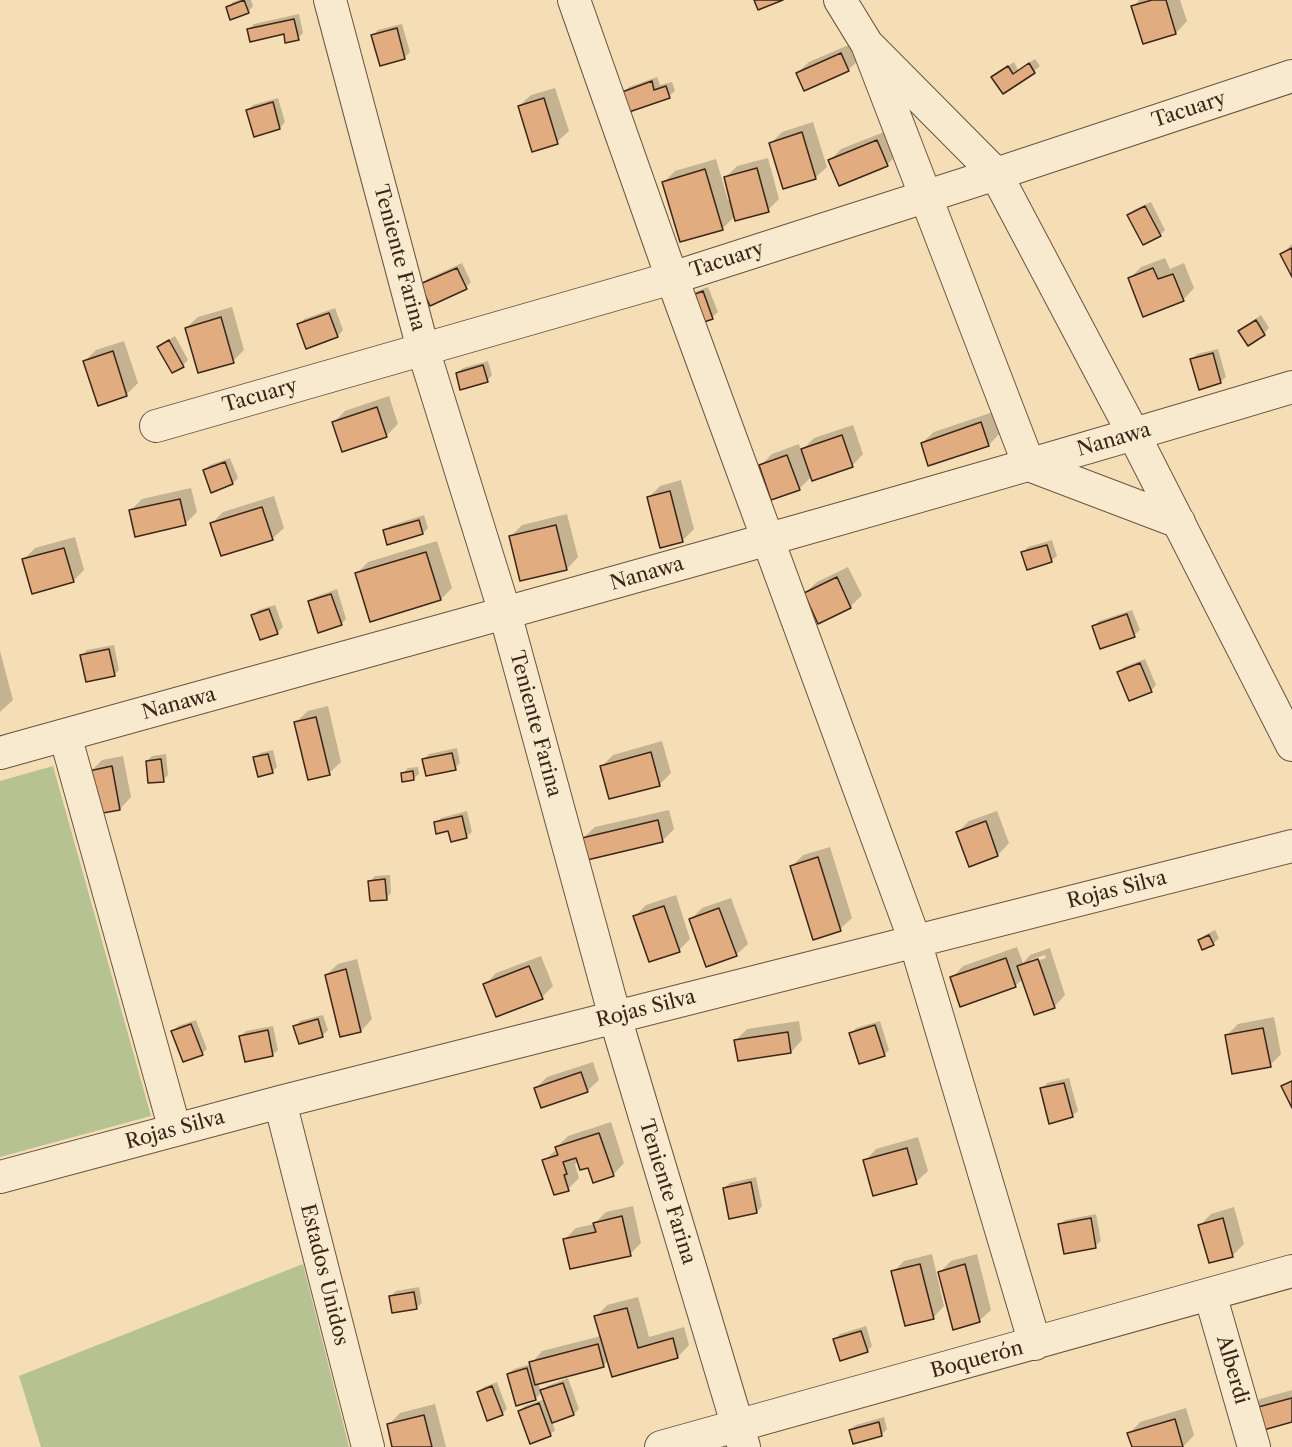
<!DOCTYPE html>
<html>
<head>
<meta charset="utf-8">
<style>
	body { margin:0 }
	canvas { display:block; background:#f5deb5 }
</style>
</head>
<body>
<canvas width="1292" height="1447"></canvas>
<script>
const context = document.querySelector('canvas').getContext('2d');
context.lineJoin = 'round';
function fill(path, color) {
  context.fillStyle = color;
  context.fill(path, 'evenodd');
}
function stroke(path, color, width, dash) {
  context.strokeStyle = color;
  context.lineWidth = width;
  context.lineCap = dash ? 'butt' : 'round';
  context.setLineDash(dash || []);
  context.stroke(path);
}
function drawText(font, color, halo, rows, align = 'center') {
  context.font = font + ' "Libre Caslon Text",serif';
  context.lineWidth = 6;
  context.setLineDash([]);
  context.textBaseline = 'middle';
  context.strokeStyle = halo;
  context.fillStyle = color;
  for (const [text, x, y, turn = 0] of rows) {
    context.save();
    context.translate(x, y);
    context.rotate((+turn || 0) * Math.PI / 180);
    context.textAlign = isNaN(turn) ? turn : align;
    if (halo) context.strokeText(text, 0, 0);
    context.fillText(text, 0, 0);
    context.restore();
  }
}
fill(new Path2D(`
	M53,766L151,1116L0,1157V781Z
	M303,1264L349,1447H41L19,1376Z`), '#b6c292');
fill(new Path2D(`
	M239,0H251L253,6L248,12L228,7L233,2Z
	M1139,0H1180L1187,21L1176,33L1133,7Z
	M299,14L303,33L298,38L285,33L249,29L254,24Z
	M402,24L410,52L405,57L381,64L373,35L378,30Z
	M853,43L860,59L848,70L797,73L809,62Z
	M1035,59L1040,66L1034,71L1003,92L993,77L999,72L1014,62L1018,70Z
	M657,77L660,85L672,82L675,91L669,96L624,92L629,87Z
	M555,88L569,131L557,142L519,106L531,95Z
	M278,98L285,122L280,128L255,135L248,110L253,105Z
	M813,122L827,167L815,178L771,143L782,132Z
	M889,130L898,153L887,165L830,160L841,149Z
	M768,158L779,199L768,210L736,215L722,229L664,182L675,171L716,159L728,200L731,199L725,178L737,166Z
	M1151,202L1165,230L1160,235L1129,215L1134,210Z
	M1292,244V274L1282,254Z
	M1165,258L1170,269L1184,263L1194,288L1183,300L1130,278L1141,267Z
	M462,263L471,282L466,287L422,285L427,279Z
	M708,287L718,312L712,317L692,293Z
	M232,307L244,350L233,361L186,328L198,317Z
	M335,308L343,330L338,336L307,347L299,324L304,319Z
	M1261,315L1269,328L1264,333L1249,344L1240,331L1245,326Z
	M175,336L188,360L183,365L173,371L159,347L165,342Z
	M124,341L138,383L126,395L85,361L96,350Z
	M1218,349L1226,377L1220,382L1192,359L1197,354Z
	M488,361L492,375L487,381L457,373L463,368Z
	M389,396L398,424L386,436L334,422L345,411Z
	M993,412L1000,433L989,445L929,464L922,443L934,432Z
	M853,425L863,454L852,466L812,476L799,489L761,465L772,454L799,444L801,451L814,438Z
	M230,458L238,478L233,483L204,470L210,465Z
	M681,480L694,529L682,541L649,497L660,486Z
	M191,488L197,512L185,524L130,511L142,499Z
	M274,496L284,528L272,539L212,523L223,512Z
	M567,514L578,557L567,569L511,536L522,525Z
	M424,515L428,528L423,533L385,531L390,526Z
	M75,537L84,570L73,581L24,559L35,548Z
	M1052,540L1057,556L1051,561L1023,552L1028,547Z
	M437,541L452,588L441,599L356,574L368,562Z
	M848,567L862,595L850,607L805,593L817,582Z
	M337,589L346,619L341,624L309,602L315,597Z
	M275,605L283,627L277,633L253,616L258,610Z
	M1132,610L1140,630L1134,635L1093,627L1099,621Z
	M114,645L119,670L114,675L82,655L87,650Z
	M0,651L13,700L0,712Z
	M1145,659L1156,685L1151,691L1119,672L1124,667Z
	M328,706L341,762L329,773L296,722L308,711Z
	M662,741L671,773L660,784L602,766L613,755Z
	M457,748L460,763L455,768L423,760L429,754Z
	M273,750L277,767L272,772L255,758L260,753Z
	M166,754L168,775L163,780L147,761L152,756Z
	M123,756L131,797L120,809L91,771L102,760Z
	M418,767L419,774L413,779L402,774L408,768Z
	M669,810L674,829L662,841L583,838L595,827Z
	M467,811L472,832L466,837L436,823L441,818Z
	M997,811L1009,843L998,855L970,865L958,832L969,821Z
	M830,847L852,918L840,929L792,866L803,855Z
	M390,875L391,893L386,898L370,881L375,876Z
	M676,895L690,939L679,950L635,916L646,905Z
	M731,898L748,944L736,955L690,920L702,908Z
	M1215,930L1219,938L1213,944L1203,948L1200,940L1205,935Z
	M1017,947L1023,963L1030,955L1050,948L1065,995L1054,1007L1023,979L1015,986L952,978L963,966ZM1045,955L1046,958L1030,963V960Z
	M541,956L553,986L542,997L485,985L496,973Z
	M357,959L372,1019L361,1031L341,1035L326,975L338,964Z
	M323,1015L328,1030L322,1036L295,1026L300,1021Z
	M1274,1017L1281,1054L1270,1065L1226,1036L1238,1024Z
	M196,1020L207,1049L202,1054L173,1032L178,1026Z
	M799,1021L802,1040L791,1052L736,1040L747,1029Z
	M880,1021L889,1050L884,1055L851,1034L856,1028Z
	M273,1026L278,1050L272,1055L241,1036L246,1031Z
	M593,1062L599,1080L587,1091L536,1088L547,1077Z
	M1069,1078L1078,1111L1072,1116L1042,1089L1047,1083Z
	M611,1122L624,1163L613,1175L578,1161L575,1164L579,1178L568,1189L544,1161L558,1148L557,1147L568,1136Z
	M918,1137L928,1171L916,1182L865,1161L876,1149Z
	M756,1177L762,1206L757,1212L724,1188L730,1183Z
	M633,1206L641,1243L630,1254L565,1239L576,1228L594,1224L606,1212Z
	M1234,1207L1244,1244L1233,1255L1200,1225L1211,1214Z
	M1096,1214L1101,1241L1095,1246L1060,1225L1065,1220Z
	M932,1254L944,1306L933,1318L893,1272L904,1261Z
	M977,1254L991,1310L979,1321L940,1272L951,1261Z
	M419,1287L422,1303L416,1308L391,1296L396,1291Z
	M638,1297L649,1337L684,1327L689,1345L678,1357L608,1361L604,1365L538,1383L541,1392L547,1386L568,1378L579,1409L574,1414L552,1421L555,1430L550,1435L520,1411L525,1406L545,1399L542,1392L536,1398L517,1404L508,1374L514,1369L531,1364L542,1351L601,1336L596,1317L607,1305Z
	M866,1326L872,1346L867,1351L835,1339L840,1334Z
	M497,1382L507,1409L502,1414L478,1392L484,1387Z
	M1292,1390V1421L1249,1410L1260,1399Z
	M435,1404L446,1447H394L388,1425L400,1413Z
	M1186,1408L1194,1435L1183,1447H1133L1129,1434L1140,1422Z
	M884,1417L887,1429L882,1434L850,1430L856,1425Z`), '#0003');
const building = new Path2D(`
	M244,0L249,13L230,20L226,7Z
	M754,0H783L758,10Z
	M1152,0H1166L1176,34L1143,44L1131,6Z
	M294,19L299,40L285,43L284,34L250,42L247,29Z
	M397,28L405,59L380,66L371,35Z
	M841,53L849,71L804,91L796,73Z
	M1029,63L1035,73L1003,94L991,77L1008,66L1013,74Z
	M652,81L654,90L666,86L670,98L629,112L622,92Z
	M544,98L558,144L532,152L518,106Z
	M273,102L280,129L254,137L246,110Z
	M802,132L816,179L783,189L769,143Z
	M877,140L888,166L839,186L828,160Z
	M757,168L769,212L735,221L724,177Z
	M705,169L723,230L680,242L662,182Z
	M1145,206L1161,236L1143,245L1127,215Z
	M1292,248V277L1280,254Z
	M457,268L467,289L430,306L420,284Z
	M1153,268L1158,279L1173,274L1184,301L1143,317L1128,278Z
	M703,291L713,319L695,325L685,298Z
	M329,313L338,337L306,349L297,324Z
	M221,317L234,363L198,373L185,328Z
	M1256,320L1265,335L1248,346L1238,331Z
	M169,340L184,367L172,373L157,347Z
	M113,351L127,396L98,406L83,361Z
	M1213,353L1221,383L1199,390L1190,359Z
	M483,365L488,382L460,390L456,373Z
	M377,407L387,437L342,452L332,422Z
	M981,422L989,446L928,466L921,443Z
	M842,435L853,467L812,481L801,449Z
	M787,455L800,490L771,500L759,465Z
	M225,462L233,484L211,493L203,470Z
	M670,491L683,542L660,548L647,497Z
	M180,499L186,525L135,537L129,510Z
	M262,507L273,540L221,556L210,523Z
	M419,520L423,534L387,545L383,530Z
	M556,525L567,570L520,581L509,536Z
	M1047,545L1052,562L1027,570L1021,552Z
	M64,548L74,582L32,594L22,559Z
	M426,552L441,600L370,622L355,573Z
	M837,577L851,608L818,624L804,593Z
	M331,594L342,625L318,633L308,601Z
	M269,609L278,634L260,640L251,615Z
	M1127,614L1135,637L1100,649L1092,626Z
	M109,649L115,676L86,682L80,655Z
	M1140,663L1152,692L1129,701L1117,672Z
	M316,717L330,775L308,780L294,722Z
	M651,752L660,786L609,799L600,766Z
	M452,753L456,770L426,776L422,759Z
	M268,754L273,773L258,777L253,757Z
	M161,759L164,782L148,783L146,761Z
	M112,766L120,810L97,814L89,771Z
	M413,771L414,780L402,782L401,773Z
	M462,816L467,838L451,842L448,831L436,834L434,822Z
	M658,820L663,842L587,860L582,838Z
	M986,821L998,856L969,867L956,832Z
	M818,857L841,931L813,940L790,866Z
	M385,879L387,900L370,901L368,881Z
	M664,906L680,952L649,962L633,916Z
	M719,908L737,956L706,967L689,919Z
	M1209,935L1214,945L1202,950L1198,940Z
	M1006,958L1016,987L960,1007L950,977Z
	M1038,959L1055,1008L1034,1015L1017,966Z
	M529,966L543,999L496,1017L483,984Z
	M346,969L361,1032L340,1037L325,975Z
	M318,1019L323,1037L299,1044L293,1026Z
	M191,1024L203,1055L183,1062L171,1031Z
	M875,1025L885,1056L859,1064L849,1033Z
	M1263,1028L1271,1067L1232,1074L1225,1035Z
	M268,1030L273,1056L245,1062L239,1036Z
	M788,1032L791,1053L738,1061L734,1040Z
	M581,1072L588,1092L541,1108L534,1088Z
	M1292,1081V1108L1281,1086Z
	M1064,1083L1073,1117L1049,1124L1040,1088Z
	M599,1133L614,1176L593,1183L588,1168L580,1170L576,1158L563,1162L567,1174L564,1175L569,1191L554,1195L542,1160L558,1155L555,1147Z
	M907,1148L917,1184L873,1196L863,1160Z
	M751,1182L757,1213L729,1219L723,1188Z
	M622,1216L631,1256L570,1269L563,1239L596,1232L593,1223Z
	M1091,1218L1096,1248L1064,1254L1058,1224Z
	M1223,1218L1233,1257L1209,1263L1198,1225Z
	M920,1264L934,1319L905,1326L891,1271Z
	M965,1264L980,1322L953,1330L938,1272Z
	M414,1292L417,1309L392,1313L389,1296Z
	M627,1308L638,1348L673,1338L678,1358L612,1377L594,1316Z
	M861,1331L868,1352L840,1361L833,1339Z
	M598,1344L604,1367L535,1385L529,1362Z
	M527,1368L536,1400L516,1406L507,1374Z
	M563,1383L574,1415L552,1423L540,1390Z
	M492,1386L503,1415L487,1421L477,1392Z
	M1292,1398V1422L1253,1433L1247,1410Z
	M539,1403L551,1436L530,1444L518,1411Z
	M424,1415L432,1447H392L387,1424Z
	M1175,1419L1183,1447H1132L1127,1433Z
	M879,1422L882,1436L853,1444L849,1430Z`);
fill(building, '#e2ac81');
stroke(building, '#3b2619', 1.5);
const minor = new Path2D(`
	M330,0L423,349L505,613L615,1017L744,1447
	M574,0L672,278L915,941L1035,1344
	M840,0L867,44L1029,465L1179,522
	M867,44L996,174L1134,435L1292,745
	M156,426L672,278L996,174L1292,76
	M65,735L175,1130
	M0,753C431,633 863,516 1292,387
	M280,1102L368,1447
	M0,1177L280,1102L1292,846
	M1210,1294L1254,1447
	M661,1447L1292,1271`);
stroke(minor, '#6a5440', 34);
stroke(minor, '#f8eacf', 32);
drawText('20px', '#3b2619', '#f8eacf', [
	["Tacuary",1189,110,-18],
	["Teniente Farina",399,258,75],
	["Tacuary",727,260,-18],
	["Tacuary",260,396,-16],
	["Nanawa",1114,440,-16],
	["Nanawa",647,574,-16],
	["Nanawa",179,704,-15],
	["Teniente Farina",535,724,75],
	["Rojas Silva",1117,890,-14],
	["Rojas Silva",646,1009,-14],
	["Rojas Silva",175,1130,-15],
	["Teniente Farina",667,1192,73],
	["Estados Unidos",324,1275,76],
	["Boquerón",977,1360,-15],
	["Alberdi",1232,1370,74]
]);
</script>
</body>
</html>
